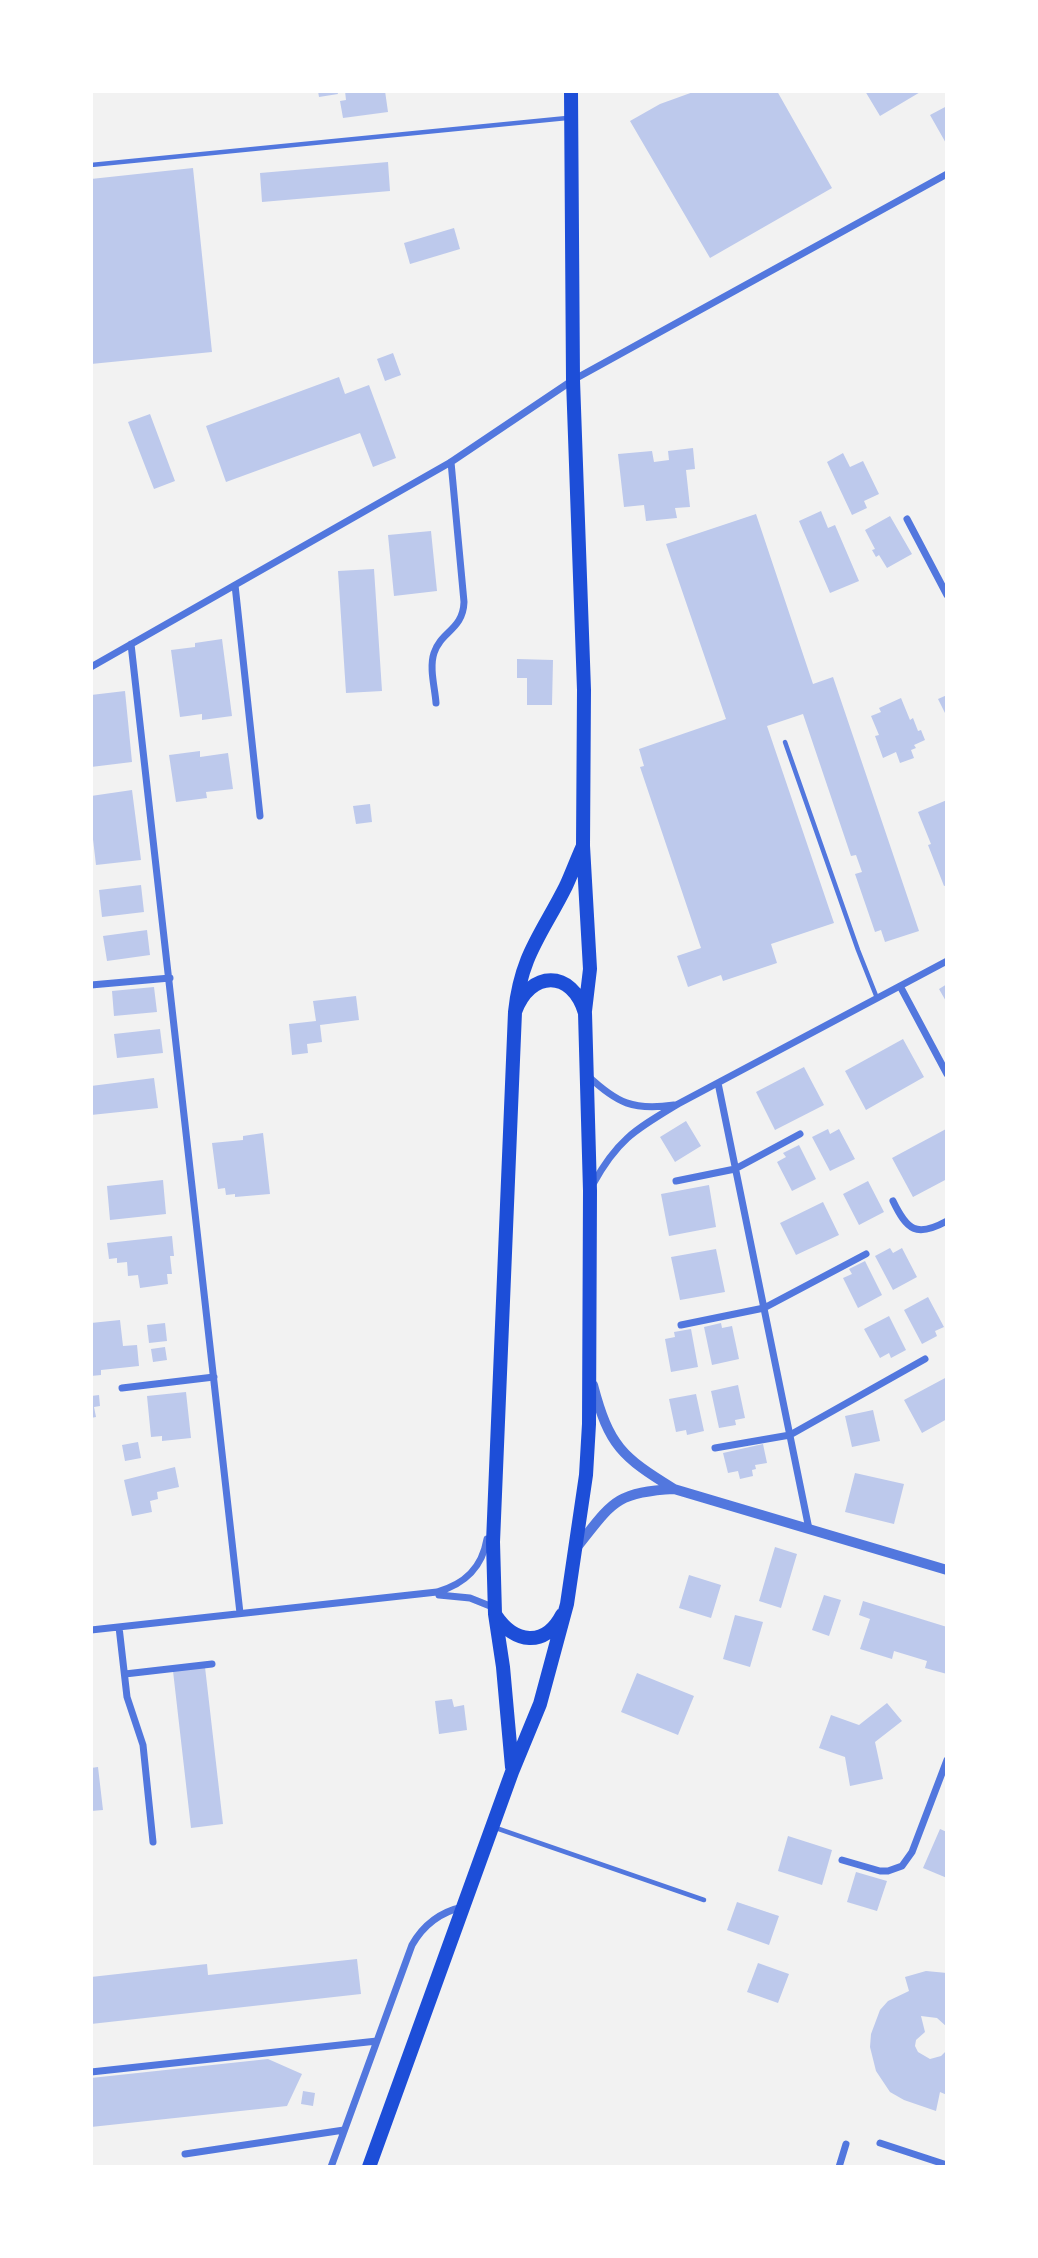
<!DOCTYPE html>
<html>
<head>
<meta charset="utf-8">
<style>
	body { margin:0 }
	#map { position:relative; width:1038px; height:2258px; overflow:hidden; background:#f2f2f2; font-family:Manrope,sans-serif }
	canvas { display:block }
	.frame { position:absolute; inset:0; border:93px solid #fff; pointer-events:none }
</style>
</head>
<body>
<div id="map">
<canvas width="1038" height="2258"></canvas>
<div class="frame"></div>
</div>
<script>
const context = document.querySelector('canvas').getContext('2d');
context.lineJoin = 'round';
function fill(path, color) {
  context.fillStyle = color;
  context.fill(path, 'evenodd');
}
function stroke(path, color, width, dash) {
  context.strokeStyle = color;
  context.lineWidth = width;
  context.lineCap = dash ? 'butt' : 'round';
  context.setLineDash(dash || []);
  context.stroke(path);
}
fill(new Path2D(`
	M318,91H337L338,94L319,97Z
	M345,91H385L388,112L343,118L340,101L346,100Z
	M696,91H777L832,188L710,258L630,121L660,104Z
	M865,91H922L880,116Z
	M947,106V145L930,115Z
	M388,162L390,191L262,202L260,173Z
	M193,168L212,352L91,364V179Z
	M454,228L460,249L410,264L404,243Z
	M393,353L401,375L385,381L377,359Z
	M339,377L345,394L369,385L396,458L373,467L360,433L226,482L206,426Z
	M150,414L175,481L154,489L128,422Z
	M693,448L695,469L686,470L690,507L675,508L677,518L646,521L644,505L624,507L618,454L652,451L654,462L669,460L668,451Z
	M843,453L850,467L863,461L879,494L864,501L867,508L852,515L827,462Z
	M821,511L828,528L835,525L859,581L830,593L799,521Z
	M756,514L813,684L833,677L919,931L885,942L881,930L875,932L855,874L862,872L856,855L851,856L803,714L767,726L834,923L771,944L777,963L723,981L721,975L688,987L677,956L701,948L640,767L644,766L639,749L726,719L666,544Z
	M890,516L912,554L887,568L879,555L876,557L872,550L875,549L865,530Z
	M431,531L437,591L394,596L388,535Z
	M374,569L382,691L346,693L338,571Z
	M222,639L232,716L202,720V714L180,717L171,650L195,647V643Z
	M517,659L553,660L552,705H527V678H517Z
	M125,691L132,762L91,767V695Z
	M947,695V717L938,699Z
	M901,698L910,720L913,718L918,731L921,730L925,740L914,745L916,748L911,750L914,758L900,763L896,752L883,758L875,736L879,735L871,716L881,712L879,708Z
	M200,751V757L228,753L233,789L206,792L207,798L176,802L169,755Z
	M132,790L141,860L96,865L91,822V796Z
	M947,800V885L944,886L928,845L931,844L918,812Z
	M370,804L372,822L356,824L353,806Z
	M141,885L144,912L102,917L99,890Z
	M147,930L150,955L107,961L103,936Z
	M947,984V1003L939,989Z
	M154,987L157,1012L114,1016L112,991Z
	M356,996L359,1020L320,1025L322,1042L307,1044L308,1053L292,1055L289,1024L316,1021L313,1001Z
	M160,1029L163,1053L117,1058L114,1034Z
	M903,1039L924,1077L866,1110L845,1071Z
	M804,1067L824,1105L775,1130L756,1092Z
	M154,1078L158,1108L91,1115V1086Z
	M686,1121L701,1146L675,1162L660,1137Z
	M828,1129L830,1134L839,1129L855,1159L830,1171L812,1137Z
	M946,1129L947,1179L913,1197L892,1158Z
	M263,1133L270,1194L235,1197V1194L226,1195L225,1188L218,1189L212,1143L243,1140V1136Z
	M799,1145L816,1179L792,1191L777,1162L786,1157L783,1153Z
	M163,1180L166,1214L110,1220L107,1186Z
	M868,1181L884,1212L859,1225L843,1194Z
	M709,1185L716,1227L669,1236L661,1194Z
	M823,1202L839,1235L796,1255L780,1223Z
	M172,1236L174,1256H170L172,1274H167L168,1284L140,1288L138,1275L128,1276L127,1262L117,1263V1258L109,1259L107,1243Z
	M890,1248L893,1253L902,1248L917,1277L893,1290L875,1256Z
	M716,1249L725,1292L680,1300L671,1257Z
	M865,1261L882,1295L858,1308L843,1278L852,1274L849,1269Z
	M928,1297L944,1327L935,1331L937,1336L922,1344L904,1310Z
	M889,1316L906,1350L891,1358L889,1353L880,1358L864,1329Z
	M120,1320L123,1346L137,1345L139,1366L101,1370V1375L91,1376V1323Z
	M165,1323L167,1341L149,1343L147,1325Z
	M721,1323L722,1328L732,1326L739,1359L712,1365L704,1327Z
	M691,1329L698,1367L671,1372L665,1339L675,1337L674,1332Z
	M165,1347L167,1360L153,1362L151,1349Z
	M947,1377V1419L922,1433L904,1400Z
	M738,1385L745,1418L735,1420L736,1425L719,1428L711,1391Z
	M186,1392L191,1438L162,1441V1436L151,1437L147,1396Z
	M696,1394L704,1431L687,1435L686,1430L676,1432L669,1399Z
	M99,1395L100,1406L94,1407L96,1417L91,1418V1396Z
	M873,1410L880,1441L852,1447L845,1416Z
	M138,1442L141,1458L125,1461L122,1445Z
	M763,1444L767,1463L755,1465L756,1469L752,1470L753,1476L740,1479L738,1471L728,1473L723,1453Z
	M175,1467L179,1487L157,1492L158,1499L150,1501L152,1512L132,1516L124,1480Z
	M855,1473L904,1484L894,1524L845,1512Z
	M775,1547L797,1554L781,1608L759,1601Z
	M689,1575L721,1585L711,1618L679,1608Z
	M824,1595L841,1600L829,1636L812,1630Z
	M863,1601L947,1627V1674L925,1668L927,1661L894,1651L892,1659L860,1649L870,1619L859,1615Z
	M735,1615L763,1622L750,1667L723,1659Z
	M205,1667L223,1824L191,1828L173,1671Z
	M637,1673L694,1696L678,1735L621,1712Z
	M452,1699L454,1707L464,1705L467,1730L439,1734L435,1701Z
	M887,1703L902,1721L875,1742L883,1779L850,1786L845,1757L819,1748L831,1715L859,1725Z
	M98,1767L103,1810L91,1811V1768Z
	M940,1829L947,1832V1878L923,1868Z
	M788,1836L832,1850L822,1885L778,1871Z
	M856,1872L887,1881L877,1911L847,1902Z
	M737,1902L779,1916L769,1945L727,1930Z
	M357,1959L361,1994L91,2024V1977L207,1964L208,1975Z
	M758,1963L789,1974L778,2003L747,1992Z
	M926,1971L947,1973V2027L937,2018L921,2016L925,2032L916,2040L915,2046L918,2052L930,2059L941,2056L947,2050V2095L940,2092L936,2111L904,2100L890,2092L876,2071L870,2047L871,2034L880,2010L888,2001L909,1991L905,1977Z
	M268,2059L302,2074L287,2106L91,2127V2078Z
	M303,2091L315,2093L313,2106L301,2104Z`), '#bdc9ec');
stroke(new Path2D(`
	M91,165L567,118
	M785,742L858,950L877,998
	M496,1828L704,1900`), '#5277de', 4.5);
stroke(new Path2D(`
	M907,519L947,595
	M235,585L260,816
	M131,644L240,1613
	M91,667L451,462L573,380L947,174
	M436,703C435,688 429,668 434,653C441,631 463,630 464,602L451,462
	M91,985L170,978
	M900,986L947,1074
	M588,1076C617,1103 633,1111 674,1105
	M718,1083L809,1529
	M676,1181L735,1169L800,1134
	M593,1184C618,1139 635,1130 678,1104L947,961
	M893,1201C907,1230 916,1238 947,1221
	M681,1325L764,1308L866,1254
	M122,1388L214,1377
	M715,1448L790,1435L925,1359
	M439,1595L470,1598L495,1608
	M119,1627L127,1697L143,1745L153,1842
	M91,1630L437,1592C465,1584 482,1568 487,1539
	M125,1674L212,1664
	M842,1860L880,1871H888L902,1866L912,1852L947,1760
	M91,2072L377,2041
	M880,2143L947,2165
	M185,2154L344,2130
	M331,2167L412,1945C424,1924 440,1912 463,1907
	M839,2167L846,2144`), '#5277de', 7);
stroke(new Path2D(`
	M593,1385C609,1446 622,1457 674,1489L947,1570
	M577,1547C612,1503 615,1492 674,1489`), '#5277de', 10);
stroke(new Path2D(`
	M571,91L573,380L584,690L583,846L590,969L585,1011
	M496,1616C514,1643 545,1648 562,1615
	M512,1767L503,1667L495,1614L493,1542L515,1012C521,955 542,934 566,886C572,873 577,859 583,846
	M369,2167L512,1772L540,1704L567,1604L586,1475L589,1424L590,1191L585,1013C572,969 530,970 515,1012`), '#1d4ed8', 14);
</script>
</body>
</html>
